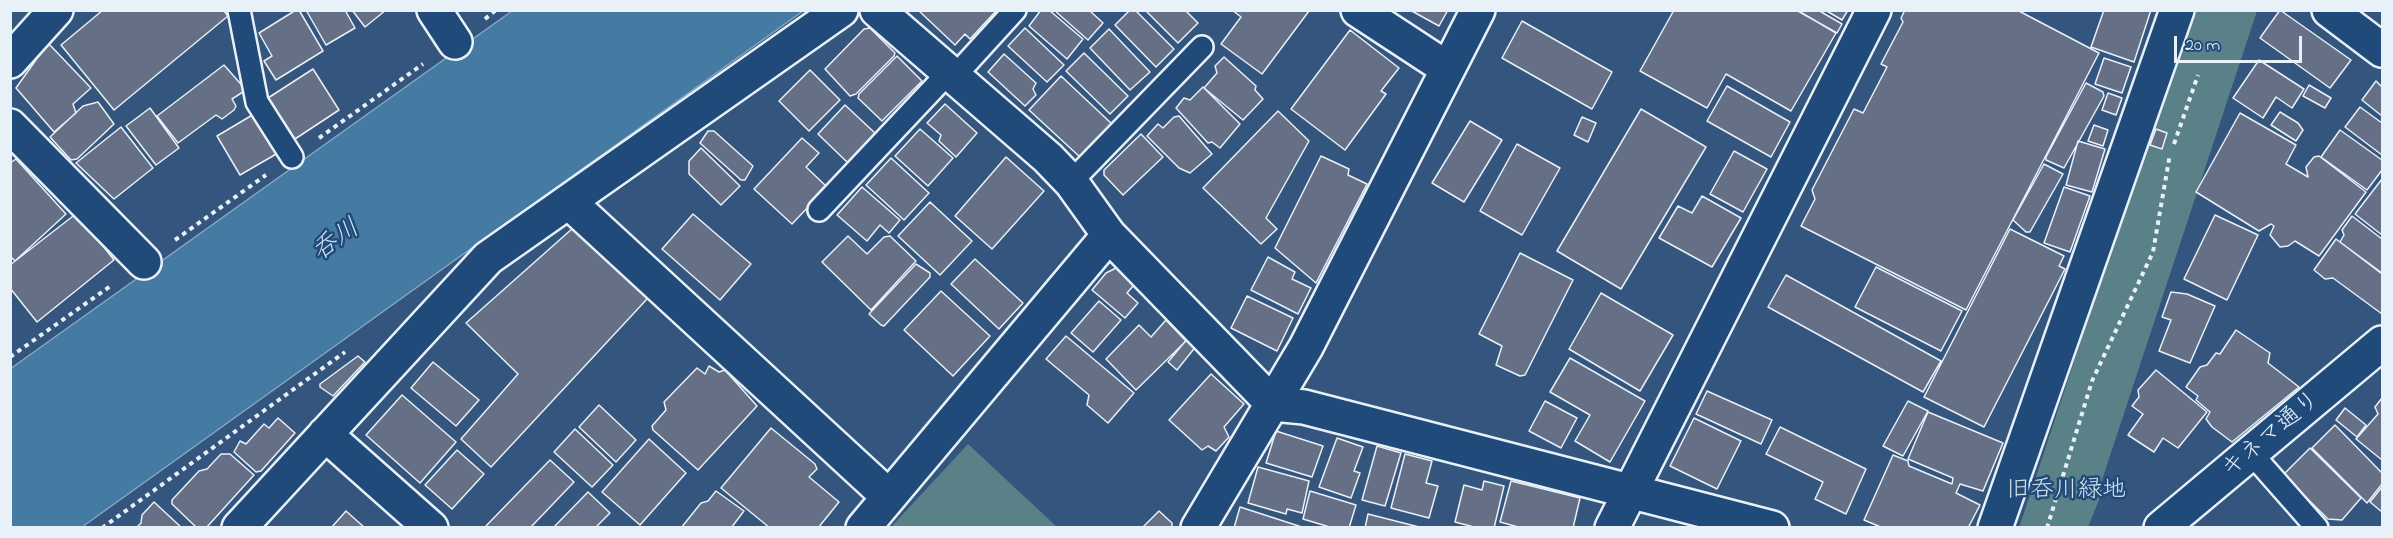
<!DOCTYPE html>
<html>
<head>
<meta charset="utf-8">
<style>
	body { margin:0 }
	#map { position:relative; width:2393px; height:538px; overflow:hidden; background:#34557d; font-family:"Indie Flower",sans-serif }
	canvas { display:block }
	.frame { position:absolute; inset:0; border:12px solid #e8f1f8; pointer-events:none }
	.scale { position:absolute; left:2174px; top:36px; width:128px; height:27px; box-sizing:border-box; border:3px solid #e8f1f8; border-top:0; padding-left:8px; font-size:18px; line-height:21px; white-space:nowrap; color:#e8f1f8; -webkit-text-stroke:4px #1f4a7a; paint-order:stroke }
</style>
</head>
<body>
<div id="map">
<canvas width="2393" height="538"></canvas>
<div class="frame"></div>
<div class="scale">20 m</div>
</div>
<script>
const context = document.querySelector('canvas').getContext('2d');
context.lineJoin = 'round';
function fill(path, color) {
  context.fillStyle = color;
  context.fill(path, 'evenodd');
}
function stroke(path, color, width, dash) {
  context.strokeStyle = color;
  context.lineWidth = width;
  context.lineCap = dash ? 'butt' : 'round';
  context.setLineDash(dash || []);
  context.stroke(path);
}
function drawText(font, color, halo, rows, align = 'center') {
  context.font = font + ' "Indie Flower","Klee One",sans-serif';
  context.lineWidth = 5;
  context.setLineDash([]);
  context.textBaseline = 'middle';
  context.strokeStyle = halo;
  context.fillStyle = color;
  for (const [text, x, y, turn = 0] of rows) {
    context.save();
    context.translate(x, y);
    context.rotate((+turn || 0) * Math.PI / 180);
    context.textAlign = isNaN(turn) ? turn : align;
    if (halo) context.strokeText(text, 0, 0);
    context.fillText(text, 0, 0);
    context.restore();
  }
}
fill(new Path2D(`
	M2190,11H2257L2100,486L2101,495L2088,527L2019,528Z
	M968,444L1057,527H891Z`), '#598187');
const water = new Path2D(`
	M512,11H803L82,527H11L10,369Z`);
fill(water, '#457aa2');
stroke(water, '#86aac4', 1.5);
const building = new Path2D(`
	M103,10H223L228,16L114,110L61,45Z
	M296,10H299L323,51L276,80L264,61L272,56L259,33Z
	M306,10H345L355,28L326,45Z
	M352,10H386L365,27Z
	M918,10H997L970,39L965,34L955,45Z
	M1041,10H1049L1083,39L1067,59L1029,26Z
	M1054,10H1089L1103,23L1088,40Z
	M1130,10H1135L1174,49L1156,67L1115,25Z
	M1145,10H1185L1198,23L1178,43Z
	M1232,10H1309V11L1262,74L1221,44L1241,17Z
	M1410,10H1448L1439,26Z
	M1674,10H1797L1836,33L1791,111L1726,74L1707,108L1640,71Z
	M1796,10H1818L1842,24L1837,33Z
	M1825,10H1848L1842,20Z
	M1905,10H2017L2099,53L1966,310L1801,226L1815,199L1812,190L1854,109L1863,113L1887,67L1881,64L1903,22L1901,18Z
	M2104,10H2151L2134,62L2091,47Z
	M2280,10L2351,60L2330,88L2260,38Z
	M1522,21L1612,72L1592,109L1502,58Z
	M870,28L895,53L894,56L856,94L850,96L825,69L864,29Z
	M1025,28L1064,65L1047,82L1008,46Z
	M1109,29L1150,72L1130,90L1090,48Z
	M1350,30L1399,68L1381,91L1386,94L1345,150L1291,109Z
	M48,43L91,88L73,104L76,113L54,132L16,88Z
	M1084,53L1128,96L1110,114L1066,71Z
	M1004,54L1036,83L1033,89L1036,95L1025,106L988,72Z
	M897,56L922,81L882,121L858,98L859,94Z
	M1224,57L1256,86L1255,90L1263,99L1243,120L1204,88L1217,73L1215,66Z
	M2104,58L2131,67L2122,93L2095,84Z
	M2259,60L2304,89L2292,108L2276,97L2263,118L2233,98Z
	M224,65L246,90L232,99L236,106L234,110L222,119L216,115L178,143L157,116Z
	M313,69L339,110L295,139L268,98Z
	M810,70L840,100L809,131L779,101Z
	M1061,76L1112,124L1081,158L1029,110Z
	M2376,81L2382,87V116L2362,100Z
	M2086,83L2103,92L2104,96L2064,168L2046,160V157Z
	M2309,85L2331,98L2325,108L2303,96Z
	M1727,86L1790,122L1771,157L1707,121Z
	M1203,87L1240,124L1220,148L1212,142L1208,143L1176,108L1184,98L1190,100Z
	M2108,93L2122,98L2116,115L2102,110Z
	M98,102L114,124L77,159L71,160L50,137L83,106Z
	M945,104L977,133L956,157L939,141L941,135L927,123Z
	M845,105L876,134L848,163L818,134Z
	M2360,107L2382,123V155L2345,127Z
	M150,108L179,148L156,165L126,126Z
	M1641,109L1706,147L1621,289L1557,251Z
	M1278,111L1309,141L1266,218L1277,229L1261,244L1203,188Z
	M2280,112L2298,123L2303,130L2296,141L2271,125Z
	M2240,113L2296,145L2286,164L2308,177L2306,167L2314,157L2319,156L2366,192L2319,256L2295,241L2288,246L2280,247L2270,235L2274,226L2271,224L2259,231L2196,192Z
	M254,114L278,153L240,175L217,136Z
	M1179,116L1212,154L1190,173L1179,168L1147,136L1158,124L1163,128L1174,117Z
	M1582,117L1596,123L1588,142L1574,135Z
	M1470,121L1502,140L1464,202L1432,183Z
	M2094,125L2108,130L2103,146L2088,141Z
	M121,127L153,168L114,199L76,163Z
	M920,129L953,158L928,186L895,156Z
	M2156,129L2167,133L2162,149L2150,145Z
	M2340,130L2382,160V170L2367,190L2321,157Z
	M708,131H714L753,166L745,180H741L700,143Z
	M1141,134L1163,157L1123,195L1104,175V170Z
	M802,138L819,153L806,167L827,187L792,224L754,189Z
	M2078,141L2105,149L2092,192L2066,185Z
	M1517,144L1560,168L1522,235L1480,211Z
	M701,148L740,186L721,205L689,174V161Z
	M1734,151L1767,169L1743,212L1710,194Z
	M1321,156L1349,169L1348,175L1367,184L1316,283L1275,248Z
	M1006,157L1044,191L992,249L955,216Z
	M891,158L929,193L904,220L866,185Z
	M16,159L66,214L15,261L10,256V163Z
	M2044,164L2063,174L2030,232H2026L2013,220Z
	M2382,179V235L2355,214Z
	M862,187L900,220L889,233L880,225L867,241L837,215Z
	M2064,187L2090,196L2070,252L2044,243Z
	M1702,196L1741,218L1712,267L1659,238L1678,206L1692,213Z
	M930,202L972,241L940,275L898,236Z
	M77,213L114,260L37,322L10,288V265Z
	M693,214L751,264L720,300L662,249Z
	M2215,215L2258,235L2227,300L2184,279Z
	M2352,216L2382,239V273L2340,242L2344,235L2342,230Z
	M573,228L646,295L647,299L491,467L461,439L518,374L466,323Z
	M2010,229L2064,256L2059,266L2065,269L1984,427L1924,397Z
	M848,236L867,254L884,237L890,236L916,261L871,310L822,262Z
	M2336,239L2382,274V314L2333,278L2325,279L2314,270Z
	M1520,253L1573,280L1525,375L1520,376L1496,365L1502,346L1479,334Z
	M1268,257L1295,272L1292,279L1311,288L1298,314L1251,290Z
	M975,259L1023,303L999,329L951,284Z
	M916,264L930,273V277L884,326L881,325L869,314Z
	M1876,267L1962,311L1941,351L1855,307Z
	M1116,268L1134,285L1127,293L1138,303L1125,318L1092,290L1106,273Z
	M1786,275L1941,361L1923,392L1768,307Z
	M941,291L990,336L953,376L904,330Z
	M2171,292L2187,294L2215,306L2190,363L2159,351L2171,320L2162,317Z
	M1601,293L1673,335L1640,391L1569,349Z
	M1247,296L1293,318L1277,351L1231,328Z
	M1099,301L1121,320L1093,352L1071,333Z
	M1166,320L1186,341L1136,390L1106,359L1139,325L1151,337Z
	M2236,330L2270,353L2268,363L2299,387L2232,442L2212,427L2206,419L2210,412L2196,400L2198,396L2186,387L2200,367L2207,365L2216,353L2220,354Z
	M1066,336L1134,393L1108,423L1087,405L1089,395L1046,359Z
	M1188,338L1197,345L1177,370L1168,362Z
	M358,356L365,362L333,396L320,387V384Z
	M1570,358L1645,401L1610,462L1575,441L1590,415L1550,392Z
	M433,362L479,400L456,426L411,388Z
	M709,366L719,372L725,370L757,406L698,470L653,430L652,426L666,410L664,402L697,368L705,374Z
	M2156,370L2207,412L2178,448L2163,438L2154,452L2128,435L2143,414L2132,406L2139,397L2138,390Z
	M1211,374L1244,404L1224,427L1229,437L1216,451L1208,446L1202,450L1169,420Z
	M1707,391L1772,420L1761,444L1696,414Z
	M402,395L456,442L420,483L366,435Z
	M2382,398V460L2356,439L2378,414L2375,407Z
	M1545,401L1577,418L1561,448L1529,431Z
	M1908,401L1928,411L1903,456L1883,446Z
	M599,405L636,440L616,462L579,427Z
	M2345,408L2366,425L2357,437L2336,420Z
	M1928,412L2003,443L1983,491L1960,484L1956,493L1980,505L1968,528H1883L1864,520L1893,455L1908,461L1909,466L1952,484L1953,478L1908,459Z
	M278,418L295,433L261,471L256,472L234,452L240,441L246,444L264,424L269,428Z
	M1694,418L1741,441L1717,489L1670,466Z
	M2335,425L2382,473V484L2367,503L2312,448Z
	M1780,427L1866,469L1846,514L1815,499L1823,482L1766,454Z
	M771,428L815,464L817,469L809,477L839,502L818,528H770L721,488Z
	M575,429L613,465L592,487L554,452Z
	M1276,431L1323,446L1312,477L1266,463Z
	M1337,438L1363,447L1354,471L1360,473L1351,498L1319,487Z
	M649,439L686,473L640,525L602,492Z
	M1377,446L1401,453L1385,506L1362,500Z
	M2310,448L2361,498L2342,520L2328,519L2283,475Z
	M457,450L484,474L452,509L425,485Z
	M221,454H230L254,475L206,528H197L172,504V500L199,471L207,469Z
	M1405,454L1432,461L1426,483L1438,486L1429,518L1391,508Z
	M550,460L574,482L530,528H484Z
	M1258,467L1309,481L1302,513L1287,509L1286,514L1248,503Z
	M1484,481L1504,486L1494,528H1478L1455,522L1464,485L1482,490Z
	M1511,481L1580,498L1573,528H1522L1500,522Z
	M2089,485L2100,486L2101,495L2091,496L2088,493Z
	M2382,487V512L2370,502Z
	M716,491L744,511L731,528H681L701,503L708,501Z
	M1310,491L1356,505L1349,528H1333L1303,519Z
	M588,492L610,513L595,528H553Z
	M154,502L182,528H136L141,523L142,515Z
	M1240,507L1305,528H1234Z
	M346,511L365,528H331Z
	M1159,511L1172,523V528H1142Z
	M1368,514L1423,528H1365Z`);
fill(building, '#656f85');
stroke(building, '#e8f1f8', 1.5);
const lane = new Path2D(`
	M239,10L257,102L292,157
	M954,77L1015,10
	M1071,182L1202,47
	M819,210L949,72
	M2251,453L2317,528`);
const street = new Path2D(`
	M434,10L455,42
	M877,10L1048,158L1071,182L1109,235L1273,404L1304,407L1772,528
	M1358,10L1448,69
	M2329,10L2382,50
	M10,126L144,262
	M569,202L888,496
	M325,434L431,528
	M239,528L488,258L841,10
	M863,528L1109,235
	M1198,528L1306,347L1478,10
	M1612,528L1874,10
	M1995,528L2177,10`);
const secondary = new Path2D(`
	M10,61L56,10
	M2161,528L2382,343`);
stroke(lane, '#e8f1f8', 26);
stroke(street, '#e8f1f8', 38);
stroke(secondary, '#e8f1f8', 38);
stroke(new Path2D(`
	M485,19L496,10
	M319,138L423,64
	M2174,144L2198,75
	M175,240L266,175
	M10,357L112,285
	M102,528L345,352
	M2047,528L2092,381L2153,252L2170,154`), '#e8f1f8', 4, [4.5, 4.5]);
stroke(lane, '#1f4a7a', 21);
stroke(street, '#1f4a7a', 33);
stroke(secondary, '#1f4a7a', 33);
drawText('24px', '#e8f1f8', '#1f4a7a', [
	["キネマ通り",2272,436,-40]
]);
drawText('24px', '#d3e0e7', '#1f4a7a', [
	["旧呑川緑地",2066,492]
]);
drawText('italic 26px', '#d0dfeb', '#1f4a7a', [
	["呑川",337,242,-35]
]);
</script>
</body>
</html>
